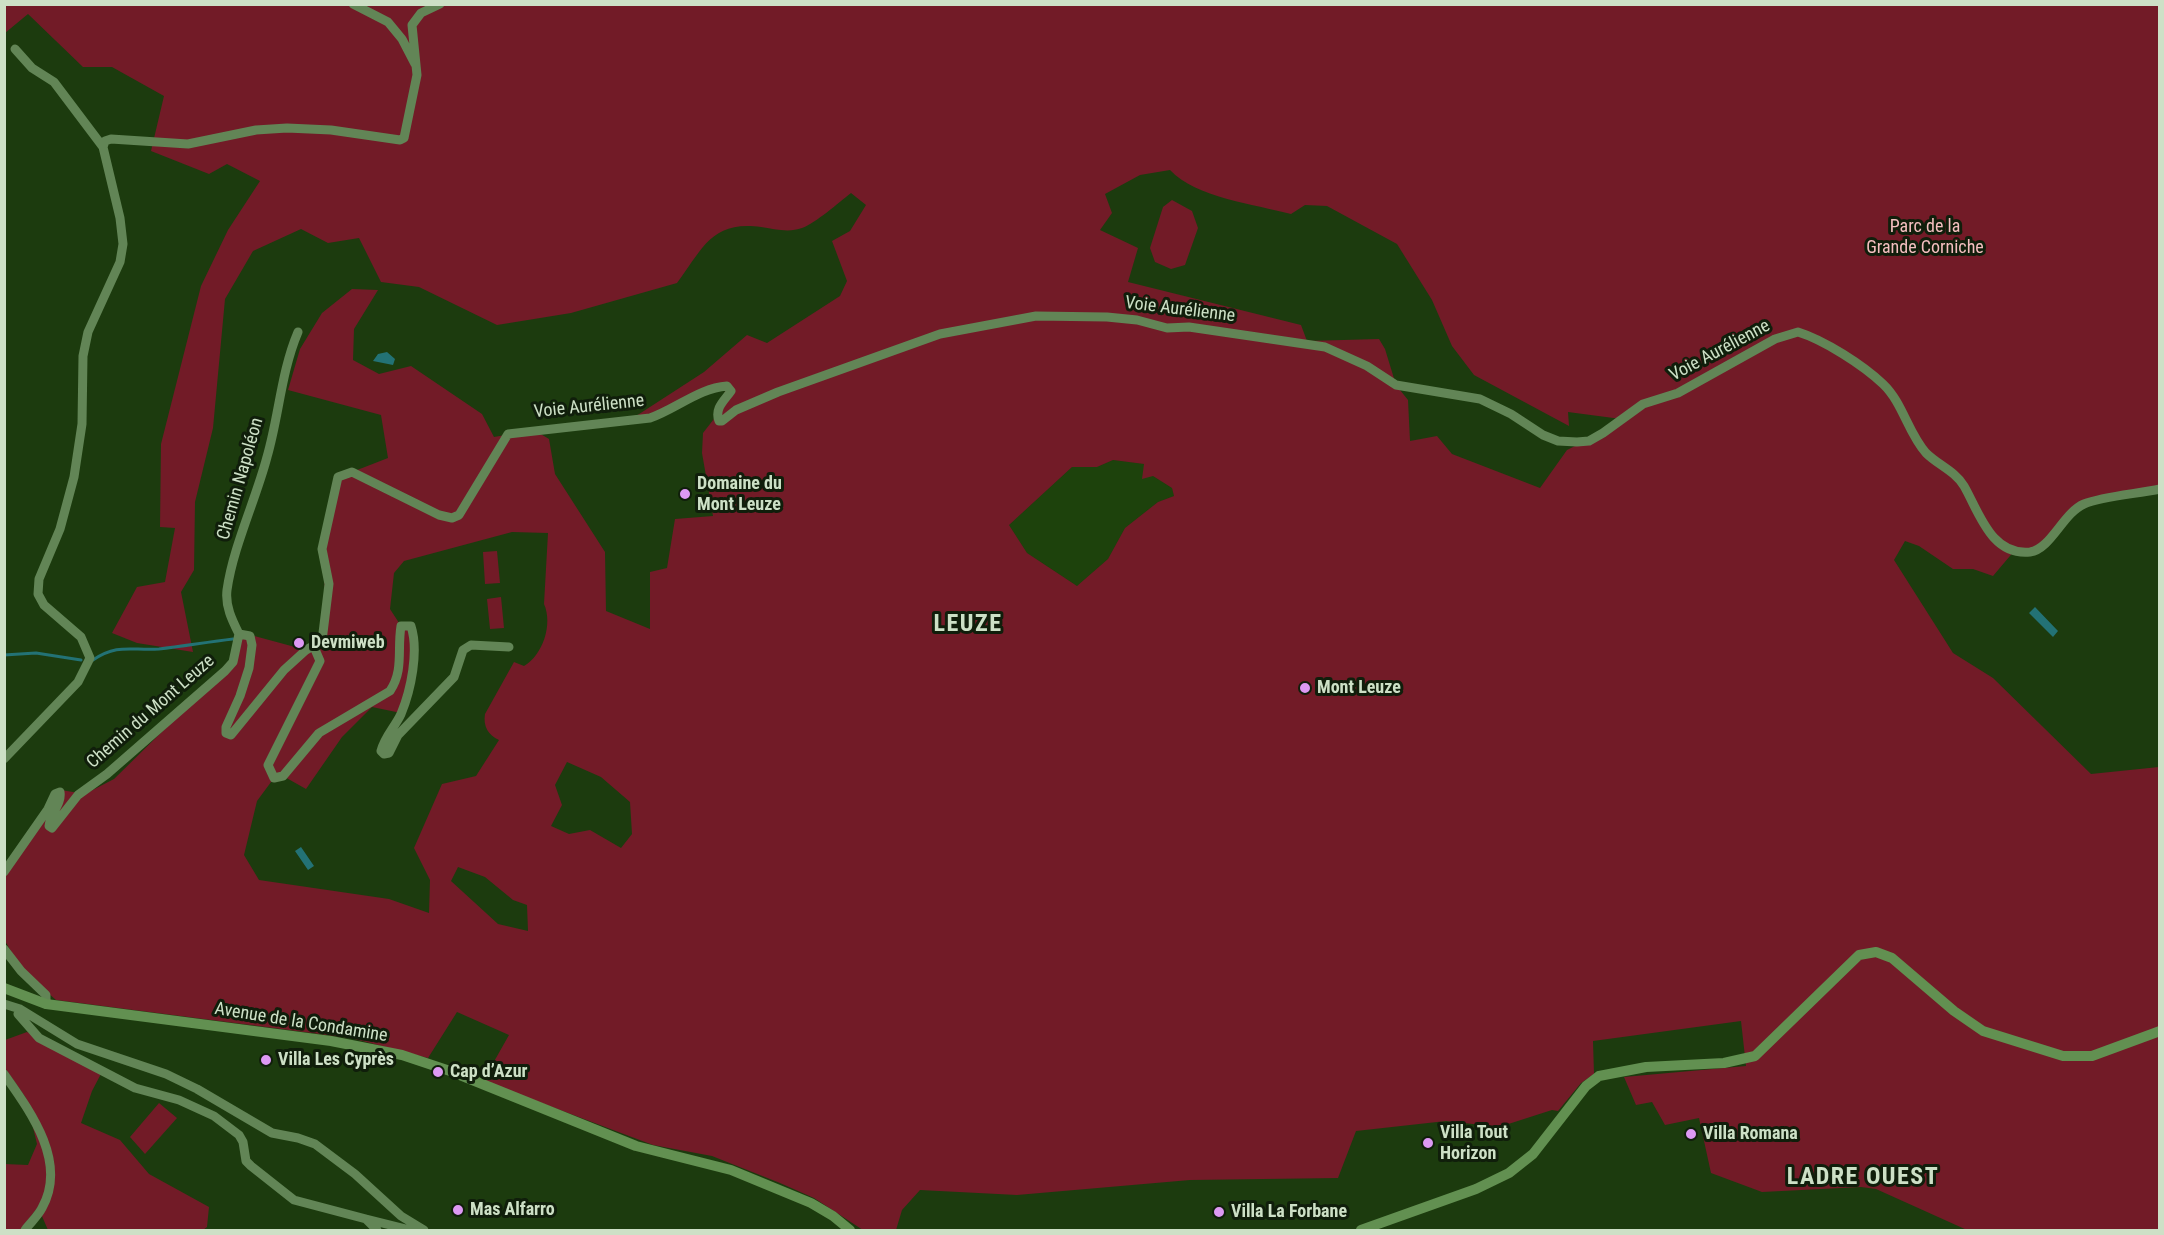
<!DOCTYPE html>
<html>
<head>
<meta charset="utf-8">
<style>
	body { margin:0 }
	#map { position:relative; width:2164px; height:1235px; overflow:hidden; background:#1c3b0e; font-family:"Roboto Condensed",sans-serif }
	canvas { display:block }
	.frame { position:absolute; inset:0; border:6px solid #cde0c6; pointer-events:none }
</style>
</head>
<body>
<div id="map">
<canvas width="2164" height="1235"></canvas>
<div class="frame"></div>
</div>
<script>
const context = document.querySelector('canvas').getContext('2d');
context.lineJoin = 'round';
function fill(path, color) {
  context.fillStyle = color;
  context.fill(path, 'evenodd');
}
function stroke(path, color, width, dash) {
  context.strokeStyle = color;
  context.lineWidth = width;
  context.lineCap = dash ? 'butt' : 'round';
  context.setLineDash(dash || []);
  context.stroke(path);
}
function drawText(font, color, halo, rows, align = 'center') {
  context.font = font + ' "Roboto Condensed",sans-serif';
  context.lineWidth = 6;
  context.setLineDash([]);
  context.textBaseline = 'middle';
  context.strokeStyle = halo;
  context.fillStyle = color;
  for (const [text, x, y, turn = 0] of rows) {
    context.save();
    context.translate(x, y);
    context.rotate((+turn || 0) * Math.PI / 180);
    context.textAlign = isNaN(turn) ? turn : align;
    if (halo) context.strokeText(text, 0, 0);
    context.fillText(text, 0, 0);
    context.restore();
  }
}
fill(new Path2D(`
	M1113,460L1145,464L1153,476L1172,488L1174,496L1158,502L1125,528L1108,559L1077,586L1027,553L1009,525L1072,467H1097Z`), '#1d420c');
fill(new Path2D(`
	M5,5H2159V489L2084,504L2042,547L2015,550L1993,576L1973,569H1953L1919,546L1905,541L1894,560L1953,653L1993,678L2091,774L2159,767V1230H1967L1876,1189L1861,1187L1762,1192L1711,1173L1699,1118L1665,1125L1652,1102L1636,1105L1624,1077L1746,1066L1741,1021L1593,1041L1594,1074L1581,1083L1558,1111L1552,1110L1499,1127L1446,1121L1356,1131L1338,1178L1190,1180L1017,1195L920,1190L902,1210L896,1230H863L814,1198L780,1183L712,1156L653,1145L483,1081L509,1035L457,1012L428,1058L351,1038L56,1000L22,970L5,941L4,877L61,790L85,794L114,779L233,662L239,641L247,634L306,650L314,647L327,619L322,549L338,472H352L388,458L381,415L288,390L300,349L322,313L352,289L378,290L354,329L353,360L379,374L411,366L482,414L494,437L534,430L549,439L555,474L605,552L606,611L650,629V572L667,568L675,519L713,516L702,453L703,433L717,415L727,386L666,412L633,418L704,372L747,335L767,343L840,296L847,281L832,241L850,231L866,205L851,193C838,203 816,223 802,228C789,233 774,229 761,227C711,220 702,250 677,283L571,313L497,325L419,287L381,282L359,238L328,243L301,229L253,251L225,299L213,428L195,502L194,570L181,592L193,652L137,643L112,633L137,587L165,582L175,528L160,527L161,444L201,286L228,230L260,181L227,164L209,174L151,151L164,96L112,67H83L28,14L5,33ZM1170,170C1196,198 1254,204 1291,214L1305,205L1327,206L1397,244L1432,300L1452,346L1474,375L1569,426L1568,412L1621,419L1601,433L1567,450L1540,488L1452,454L1437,436L1410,441L1408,400L1396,385L1385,349L1379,339L1307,341L1301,325L1128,282L1138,248L1100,230L1112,213L1105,194L1140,175ZM1113,460L1144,464L1142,479L1153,476L1172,488L1174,496L1158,502L1125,528L1108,559L1077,586L1027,553L1009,525L1072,467H1097ZM512,532L548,533L544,604C553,624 543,655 524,666L514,662L485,714C483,726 488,735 499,740L476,776L442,784L414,848L430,880L429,913L389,899L259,880L244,855L257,801L274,778L283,776L306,789L342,737L372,707L401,713L412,663L411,626H401L390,609L394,573L404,561ZM567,762L601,777L630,802L632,834L621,848L590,830L569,834L551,826L562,805L555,785ZM458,867L485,877L513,900L527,905L528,931L498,924L451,881Z
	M1172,200L1192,211L1198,228L1185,265L1171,269L1155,262L1150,248L1163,207Z
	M497,551L500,583L485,584L483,552Z
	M501,597L504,628L490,629L487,599Z
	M27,1032L103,1070L92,1091L81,1123L120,1140L149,1174L209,1207L207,1227L203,1230H48L38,1207L20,1230H5L4,1164L28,1165L37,1144L26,1098L5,1068V1040Z
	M159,1103L177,1118L145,1154L130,1137Z`), '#721b27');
fill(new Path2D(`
	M387,352L395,359L393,365L373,361L378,354Z
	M2035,607L2058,631L2053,637L2029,613Z
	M301,847L314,866L308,870L295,851Z`), '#237275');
stroke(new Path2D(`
	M4,655L36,653L81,660
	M93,660C118,643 132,651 159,649C184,646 208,642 233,639`), '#237275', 3);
stroke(new Path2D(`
	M353,4L388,22L402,39L415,64
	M15,49L32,68L54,82L103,147
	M239,634C232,620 225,606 227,590C233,547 256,499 267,457C279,416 281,372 298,332
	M314,647L320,661L268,765L274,778L283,776L319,733L390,691C404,670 397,650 401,626H411C419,651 411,690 401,714C395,727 385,736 381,751L384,754L389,753L398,735L454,677L463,650L471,645L509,647
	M4,759L78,682L90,658L81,637L44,605L38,594L39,579L60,529L74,477L82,424L83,356L88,332L120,262L123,244L120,218L103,147L105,141L111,139L188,144L256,130L287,128L331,130L400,140L404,138L417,75L412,25L421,13L440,4
	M4,872L48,809L55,794L60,792C62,804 50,814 49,826L52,828L78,795L107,774L225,671L233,662L239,634L250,636L252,645L249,668L240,696L226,727V733L231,735L284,670L306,650L322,641L329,584L322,549L338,477L352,472L439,515L452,518L459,515L508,434L650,418C676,409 699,388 727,386L731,391C725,400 714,408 719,421H722L736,410L778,392L940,334L1036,316L1107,317L1137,320L1167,328L1189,327L1325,347L1367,366L1396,385L1480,399L1511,414L1543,435L1558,441L1577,442L1589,441L1603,433L1643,404L1678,393L1775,339L1798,332C1824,340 1863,365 1883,384C1903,403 1908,433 1926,453C1938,465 1955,471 1964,486C1979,512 1991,556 2030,552C2051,549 2063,513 2084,504C2104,496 2137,494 2160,489
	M4,949L21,971L46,995V1004
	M4,1004L20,1009L77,1044L166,1074L197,1089L272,1133L298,1138L315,1144L355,1174L401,1216L424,1230
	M20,1009L18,1014L39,1038L135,1088L179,1100L214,1116L239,1135L243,1142L246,1161L251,1166L294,1200L366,1219L377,1230
	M4,1074C30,1111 68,1162 42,1208C38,1216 30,1223 25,1230
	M366,1219L410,1230`), '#628556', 9);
stroke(new Path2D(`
	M4,988L46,1004L331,1041L402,1055L450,1071L636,1146L731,1170L811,1203L833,1216L850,1230
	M1361,1230L1476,1189L1509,1173L1533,1154L1586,1086L1599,1076L1646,1067L1724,1063L1755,1056L1859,955L1876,952L1892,958L1954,1011L1983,1031L2063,1056H2092L2160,1031`), '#629051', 10);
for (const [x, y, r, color] of [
	[685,494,6,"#dd99f3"],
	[299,643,6,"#dd99f3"],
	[1305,688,6,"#dd99f3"],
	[266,1060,6,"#dd99f3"],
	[438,1072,6,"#dd99f3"],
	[1691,1134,6,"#dd99f3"],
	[1428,1143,6,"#dd99f3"],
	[458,1210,6,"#dd99f3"],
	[1219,1212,6,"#dd99f3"]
]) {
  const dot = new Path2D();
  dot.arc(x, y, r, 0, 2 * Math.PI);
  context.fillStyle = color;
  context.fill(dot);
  stroke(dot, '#101e0b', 2);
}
drawText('18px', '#f5bfc0', '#101e0b', [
	["Parc de la",1925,227],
	["Grande Corniche",1925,248]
]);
drawText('18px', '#cde0c6', '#101e0b', [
	["Voie Aurélienne",1180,310,7],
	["Voie Aurélienne",1720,351,-28],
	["Voie Aurélienne",589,407,-6],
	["Chemin Napoléon",241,479,-74],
	["Chemin du Mont Leuze",151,712,-41],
	["Avenue de la Condamine",301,1023,9]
]);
drawText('bold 18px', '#cde0c6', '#101e0b', [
	["Domaine du",697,484],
	["Mont Leuze",697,505],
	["Devmiweb",311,643],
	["Mont Leuze",1317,688],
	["Villa Les Cyprès",278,1060],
	["Cap d’Azur",450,1072],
	["Villa Tout",1440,1133],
	["Horizon",1440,1154],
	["Villa Romana",1703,1134],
	["Mas Alfarro",470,1210],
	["Villa La Forbane",1231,1212]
], 'left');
context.letterSpacing = '1.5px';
drawText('bold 24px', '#cde0c6', '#101e0b', [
	["LEUZE",968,625],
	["LADRE OUEST",1863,1178]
]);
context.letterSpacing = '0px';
</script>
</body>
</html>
